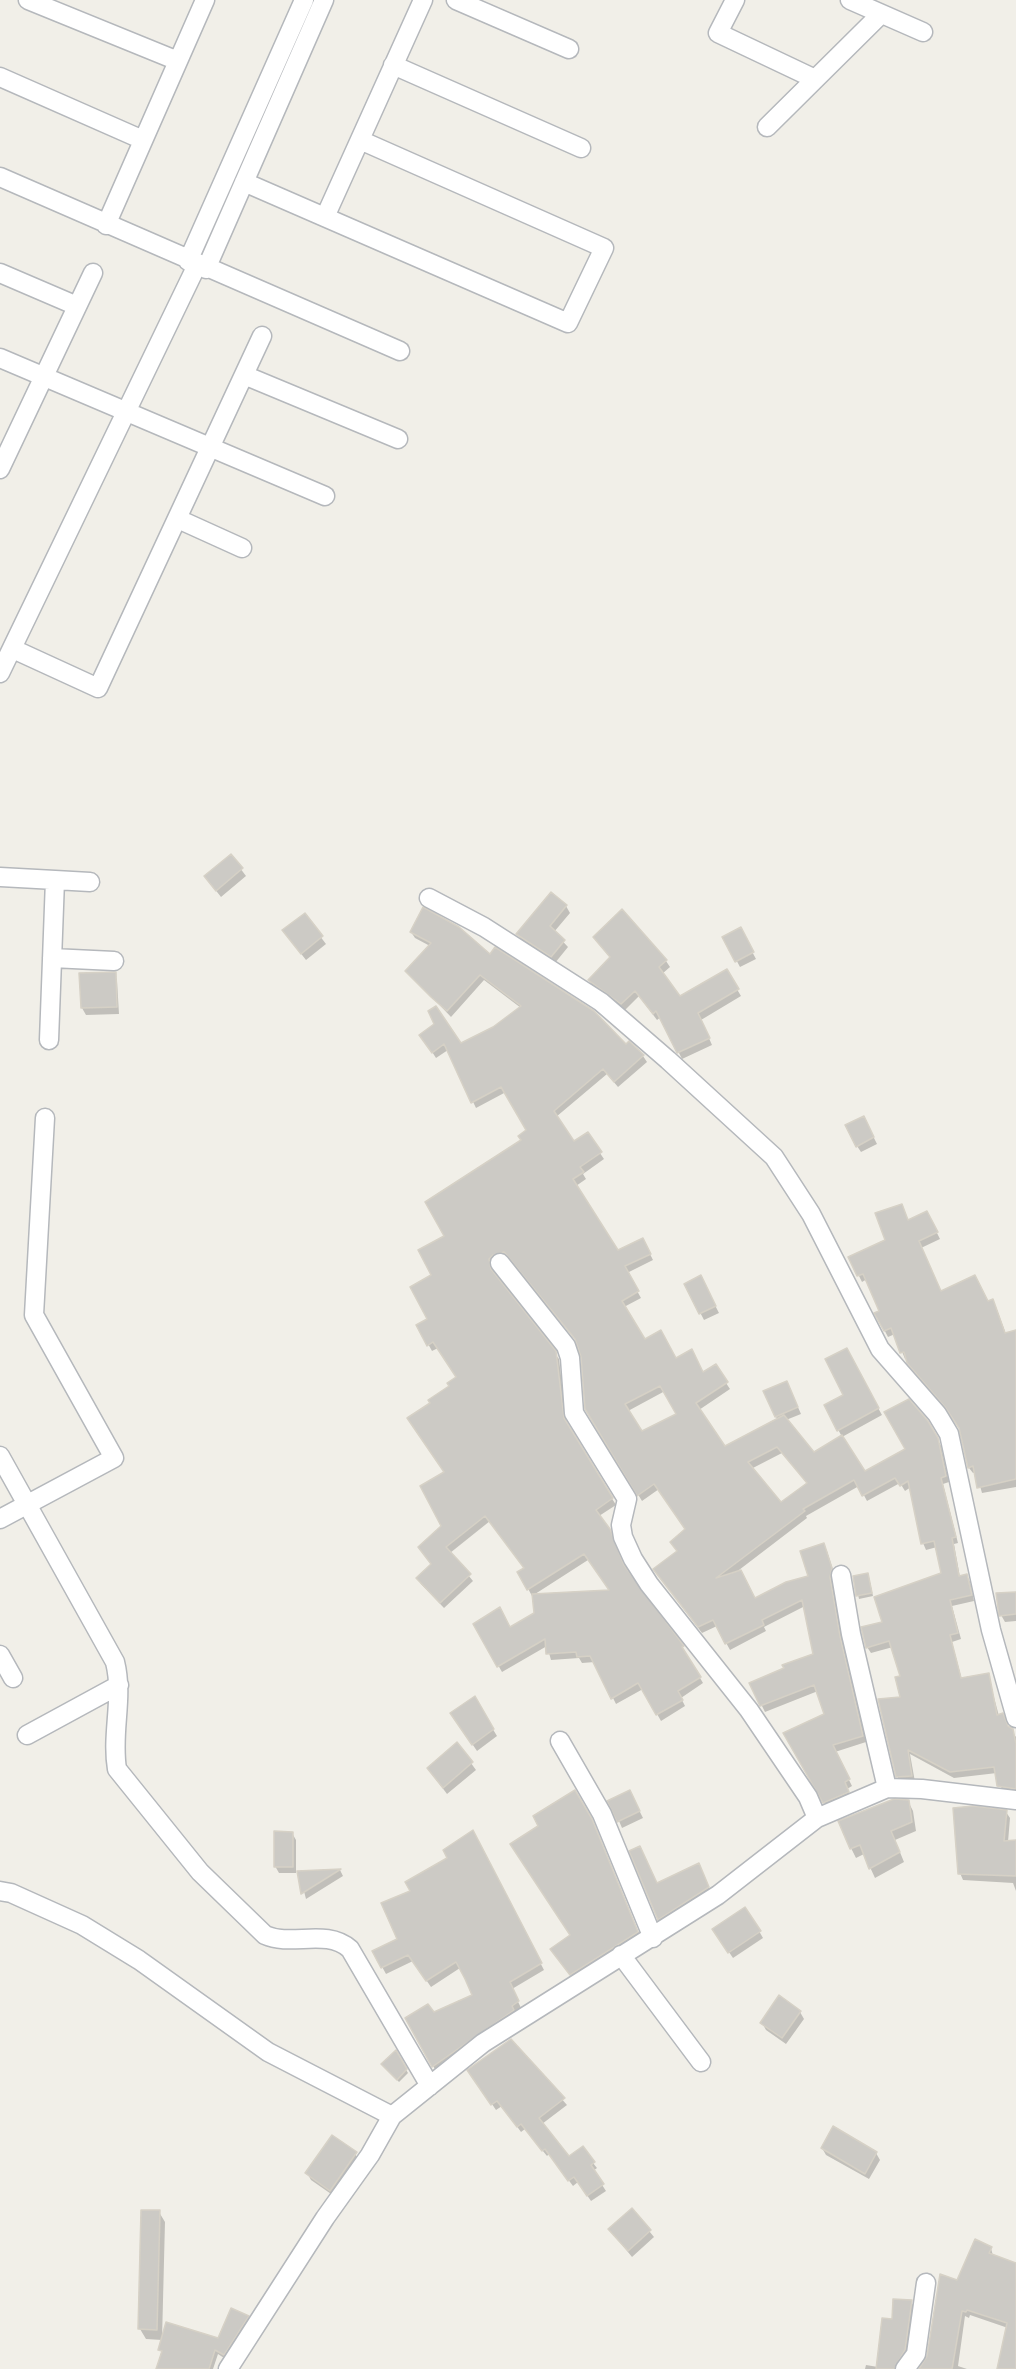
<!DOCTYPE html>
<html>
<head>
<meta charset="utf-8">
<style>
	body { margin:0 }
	canvas { display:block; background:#f1efe8 }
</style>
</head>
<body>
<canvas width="1016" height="2369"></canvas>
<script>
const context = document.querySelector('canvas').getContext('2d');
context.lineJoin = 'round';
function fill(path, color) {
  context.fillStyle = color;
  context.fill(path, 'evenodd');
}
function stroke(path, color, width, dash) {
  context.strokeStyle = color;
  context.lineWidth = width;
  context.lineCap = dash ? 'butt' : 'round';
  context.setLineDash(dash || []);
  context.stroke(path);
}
fill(new Path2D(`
	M231,856L246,876L221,897L210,883Z
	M566,906L570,913L554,932L568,947L555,963L522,941L518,935Z
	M622,912L666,961L670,967L662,974L679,998L726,971L741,996L701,1020L712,1045L682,1059L661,1017L657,1020L639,996L625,1010L593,987L589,980L611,958L594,937Z
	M304,915L326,944L306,960L288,937Z
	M740,929L756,959L740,967L724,937Z
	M411,932L490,956L643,1056L647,1062L618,1087L607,1074L556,1117L574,1143L587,1134L604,1159L583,1174L586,1179L576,1186L618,1252L646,1246L653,1260L627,1273L641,1298L624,1307L645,1341L703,1374L726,1383L730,1389L699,1410L724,1448L778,1420L776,1417L790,1389L801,1414L786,1420L814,1454L864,1473L907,1450L927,1422L941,1446L949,1482L943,1484L958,1543L954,1544L960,1577L966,1575L970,1582L974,1601L952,1606L961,1639L952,1642L962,1680L988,1675L999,1716L1016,1737V1794L1003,1793L997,1773L954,1778L910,1754L915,1782L901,1783L897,1776L902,1677L893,1647L871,1653L867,1647L884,1623L943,1574L937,1547L926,1550L923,1543L911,1487L905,1491L900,1483L867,1501L859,1486L806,1516L807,1518L739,1570L755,1600L810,1577L823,1545L827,1551L835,1576L833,1584L843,1644L866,1742L835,1752L852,1786L847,1789L852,1798L828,1809L785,1734L826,1715L818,1691L765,1712L751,1684L815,1655L805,1606L764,1627L766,1631L730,1650L717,1626L702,1633L658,1575L678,1552L671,1543L686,1530L659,1489L642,1501L586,1409L583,1357L578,1342L514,1262L503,1258L493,1265L494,1275L559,1359L567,1426L616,1505L599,1516L625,1570L682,1647L703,1683L681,1698L685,1706L661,1721L643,1689L616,1704L595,1662L582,1663L579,1658L551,1660L547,1646L502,1672L475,1625L510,1629L611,1591L588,1560L532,1596L519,1572L525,1569L490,1521L450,1553L473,1581L444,1608L421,1584L418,1578L432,1565L443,1527L446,1473L432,1403L458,1377L438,1348L432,1351L418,1326L429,1319L433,1276L446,1236L522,1141L528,1130L506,1092L476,1108L448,1050L436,1058L425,1041L461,1045L494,1029L521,1008L484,980L451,1017L407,971L430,946L415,938ZM665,1391L678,1415L641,1433L628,1411ZM782,1453L808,1484L781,1504L751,1469Z
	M113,974L117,980L119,1014L86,1015L82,1008L81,975Z
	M867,1124L877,1144L861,1152L857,1146Z
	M930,1219L940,1239L921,1248L941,1293L988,1303L996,1307L1006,1334L1016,1331V1487L982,1493L976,1472L973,1473L969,1468L961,1431L952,1414L907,1358L905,1359L895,1334L888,1337L876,1314L881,1312L867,1279L862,1282L850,1258L887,1241L908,1221Z
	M704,1284L719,1313L704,1320L686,1285Z
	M846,1350L882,1415L842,1437L826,1406L845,1395Z
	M854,1577H869L873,1596L859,1599Z
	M1016,1593V1621L1005,1622L1001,1615Z
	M474,1698L497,1736L477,1751L456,1720Z
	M457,1744L476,1770L447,1794L432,1774Z
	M633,1798L643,1818L622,1828L619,1821Z
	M908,1801L913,1811L916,1831L895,1840L904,1862L875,1878L864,1854L856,1858L851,1848Z
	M1006,1812L1010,1818L1008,1842L1016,1841V1891L1013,1883L963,1880L960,1873Z
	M595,1827L641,1938L574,1980L556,1955L571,1936Z
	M292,1833L296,1840V1873H279L275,1866Z
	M476,1839L544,1970L512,1989L521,2008L514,2013L516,2017L437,2073L407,2019L434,2014L474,1996L460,1968L431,1987L413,1961L386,1974L374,1952L399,1940L412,1892Z
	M340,1870L343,1876L306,1899L299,1872Z
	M701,1871L712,1894L662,1925L659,1919Z
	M759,1931L763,1938L733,1958L718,1936Z
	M800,2012L804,2019L786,2044L766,2030L762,2023Z
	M511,2041L567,2105L542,2124L569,2158L593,2163L597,2168L593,2171L606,2191L591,2201L578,2182L573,2186L549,2154L547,2156L525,2129L521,2132L502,2106L496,2110L473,2076Z
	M395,2052L408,2073L399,2082L383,2065Z
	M822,2148L876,2153L880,2160L869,2179L826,2155Z
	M355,2154L359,2160L334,2196L311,2180L307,2173Z
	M632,2210L654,2237L632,2257L610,2230Z
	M159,2212L165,2222L162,2340L146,2339L140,2329Z
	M991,2248L993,2256L1016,2264V2369H1003L1008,2328L970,2315L969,2318L965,2316L958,2366L967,2369H919L928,2357L957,2282Z
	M911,2302L915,2308L908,2357L901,2369H865L866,2365L878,2367L894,2321Z
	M248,2317L251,2323L227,2360L218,2354L213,2369H157L168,2324L219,2339Z`), '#0003');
const building = new Path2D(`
	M231,854L243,868L216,891L204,876Z
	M551,892L567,905L550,926L565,940L551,957L516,934Z
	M423,907L459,927L490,954L495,947L594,1011L626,1044L629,1041L644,1055L614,1082L603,1069L554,1111L574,1141L588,1132L602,1152L580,1167L584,1172L573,1179L618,1250L643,1238L651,1254L625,1266L639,1291L622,1301L645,1339L661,1330L676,1358L692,1349L703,1372L716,1364L728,1382L696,1403L725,1446L784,1415L814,1452L842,1435L865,1471L905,1449L884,1412L909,1399L928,1421L938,1438L946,1476L941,1478L956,1537L952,1538L959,1576L967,1574L972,1595L950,1600L958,1633L950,1635L961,1678L989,1673L997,1715L1003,1713L1008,1726L1013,1729L1016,1744V1789L997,1786L994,1767L950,1772L908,1750L912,1776L896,1777L878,1699L900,1697L895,1677L900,1676L889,1641L866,1648L861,1627L882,1622L874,1597L941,1573L934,1541L921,1544L908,1481L900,1486L895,1478L862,1496L854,1480L803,1509L805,1511L716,1578L741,1570L755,1598L786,1582L808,1576L800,1551L824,1543L832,1568L830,1577L840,1636L863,1736L833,1745L850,1779L845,1782L849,1792L823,1803L783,1733L824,1714L814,1685L760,1706L749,1683L784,1668L782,1665L813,1654L802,1600L762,1620L764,1625L725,1644L713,1620L698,1627L653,1569L677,1551L670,1542L685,1529L654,1484L637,1496L585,1409L581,1357L575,1339L504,1252L493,1255L489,1259L491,1269L556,1351L564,1418L613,1498L596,1510L610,1529L624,1565L684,1646L682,1647L701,1677L678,1691L683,1700L656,1715L638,1683L611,1699L590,1656L577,1657L576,1652L546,1654L545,1639L497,1667L473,1624L500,1607L510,1627L534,1613L532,1594L609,1590L584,1554L527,1590L517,1572L524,1568L485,1516L446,1547L471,1574L440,1603L416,1578L431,1564L418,1547L441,1526L420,1486L444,1472L407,1418L430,1403L428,1400L449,1386L447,1383L456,1377L433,1342L427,1346L416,1325L427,1319L410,1287L431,1275L418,1250L444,1236L425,1202L521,1140L518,1136L526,1130L501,1087L471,1103L444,1044L432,1053L419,1035L434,1024L428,1011L436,1006L461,1043L493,1027L521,1006L480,975L447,1011L431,997L405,971L431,943L410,932ZM660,1386L676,1414L642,1431L625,1404ZM777,1447L807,1483L781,1502L748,1462Z
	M622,909L667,960L659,967L680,996L727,969L739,989L698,1013L710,1038L677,1053L656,1011L653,1014L635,991L621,1004L588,980L610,957L593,937Z
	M305,913L323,936L301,954L282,930Z
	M741,927L754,952L735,962L722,937Z
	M116,972L117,1007L81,1008L79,973Z
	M864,1116L874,1137L856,1147L845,1125Z
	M902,1204L908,1220L927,1211L938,1232L919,1241L941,1291L975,1275L988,1301L993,1299L1005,1333L1016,1330V1479L977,1488L973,1466L968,1468L959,1428L945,1407L907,1363L904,1352L900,1353L891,1328L884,1331L874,1313L879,1311L863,1274L857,1276L848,1257L885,1240L875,1213Z
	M701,1275L716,1306L699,1314L684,1284Z
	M847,1348L879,1408L837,1431L824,1405L843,1395L825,1359Z
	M787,1381L798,1407L775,1417L763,1391Z
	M868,1573L872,1593L856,1596L853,1576Z
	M1016,1592V1614L999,1616L996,1593Z
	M475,1696L494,1729L472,1745L450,1713Z
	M457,1742L473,1762L443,1788L427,1768Z
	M575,1790L592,1819L638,1932L570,1975L550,1949L570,1935L510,1844L538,1826L533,1816Z
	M630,1790L640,1811L617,1822L607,1801Z
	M894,1799L909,1800L912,1822L891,1831L900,1852L869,1869L860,1845L850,1849L838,1821Z
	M973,1806L1007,1810L1004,1841L1016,1840V1876L958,1874L953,1808Z
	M473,1830L542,1963L510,1982L519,2001L512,2006L514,2010L432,2067L405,2018L428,2004L434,2012L472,1995L465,1979L456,1962L426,1981L408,1955L381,1968L372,1951L397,1939L381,1903L410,1891L405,1882L447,1858L443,1850Z
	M274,1831L293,1832V1867H274Z
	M640,1846L657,1883L699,1863L709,1887L658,1920L629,1851Z
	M341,1869L301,1894L297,1871Z
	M745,1907L761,1931L728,1953L712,1929Z
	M779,1995L801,2011L782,2038L760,2023Z
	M511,2039L565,2098L539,2118L569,2156L583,2146L595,2162L591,2165L604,2184L587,2196L574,2177L568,2181L545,2149L542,2151L521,2124L517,2127L497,2101L491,2105L467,2070Z
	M396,2050L407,2069L397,2080L381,2064Z
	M833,2126L877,2152L865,2174L821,2148Z
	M332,2135L357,2152L330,2191L305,2173Z
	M632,2208L651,2230L628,2251L608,2229Z
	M141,2210H160L157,2330L138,2329Z
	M975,2239L992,2247L989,2253L1016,2263V2369H997L1007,2323L967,2310L966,2312L962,2311L952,2369H919L927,2356L940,2274L957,2280Z
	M893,2299L912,2300L905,2350L894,2369H876L882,2318L892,2319Z
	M231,2308L249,2316L224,2355L215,2350L209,2369H156L162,2351L158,2350L166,2322L218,2338Z`);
fill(building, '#cccac5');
stroke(building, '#d6d1c6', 1.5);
const minor = new Path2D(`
	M28,0L178,61
	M456,0L569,49
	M735,0L718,33L815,79
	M850,0L923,32
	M393,65L581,148
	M0,77L143,140
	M767,127L881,14
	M0,177L400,351
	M244,182L568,323L604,248L360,140
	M325,217L423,0
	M106,225L205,0
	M188,261L304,0
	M206,269L324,0
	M0,273L77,306
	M0,358L325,496
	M244,375L398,439
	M0,469L93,273
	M178,519L242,548
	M13,649L98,688L262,336
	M0,673L197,265
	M0,877L55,880L49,1040
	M55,880L90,882
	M429,898L484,927L601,1002L668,1060L774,1157L811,1214L880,1349L937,1414L949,1434L991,1630L1016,1718
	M52,958L114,961
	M500,1263L566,1346L570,1358L574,1413L627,1499L621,1525L623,1537L633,1559L649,1584L749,1710L808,1797L817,1818
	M0,1456L115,1662C124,1698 111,1733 117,1769L200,1872L265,1935C292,1947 326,1928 350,1949L430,2086
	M0,1519L114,1458L34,1315L45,1118
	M841,1575L851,1634L887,1788
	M0,1655L13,1678
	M27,1735L119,1685
	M560,1741L602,1814L653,1938
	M0,1891L11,1893L82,1925L139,1960L268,2052L392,2116
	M621,1955L701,2062
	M228,2369L325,2218L370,2155L392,2116L483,2043L718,1895L817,1818L887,1788L922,1789L1016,1800
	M905,2369L916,2354L926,2283`);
stroke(minor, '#b5b8bc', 21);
stroke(minor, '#fff', 18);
</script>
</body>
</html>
